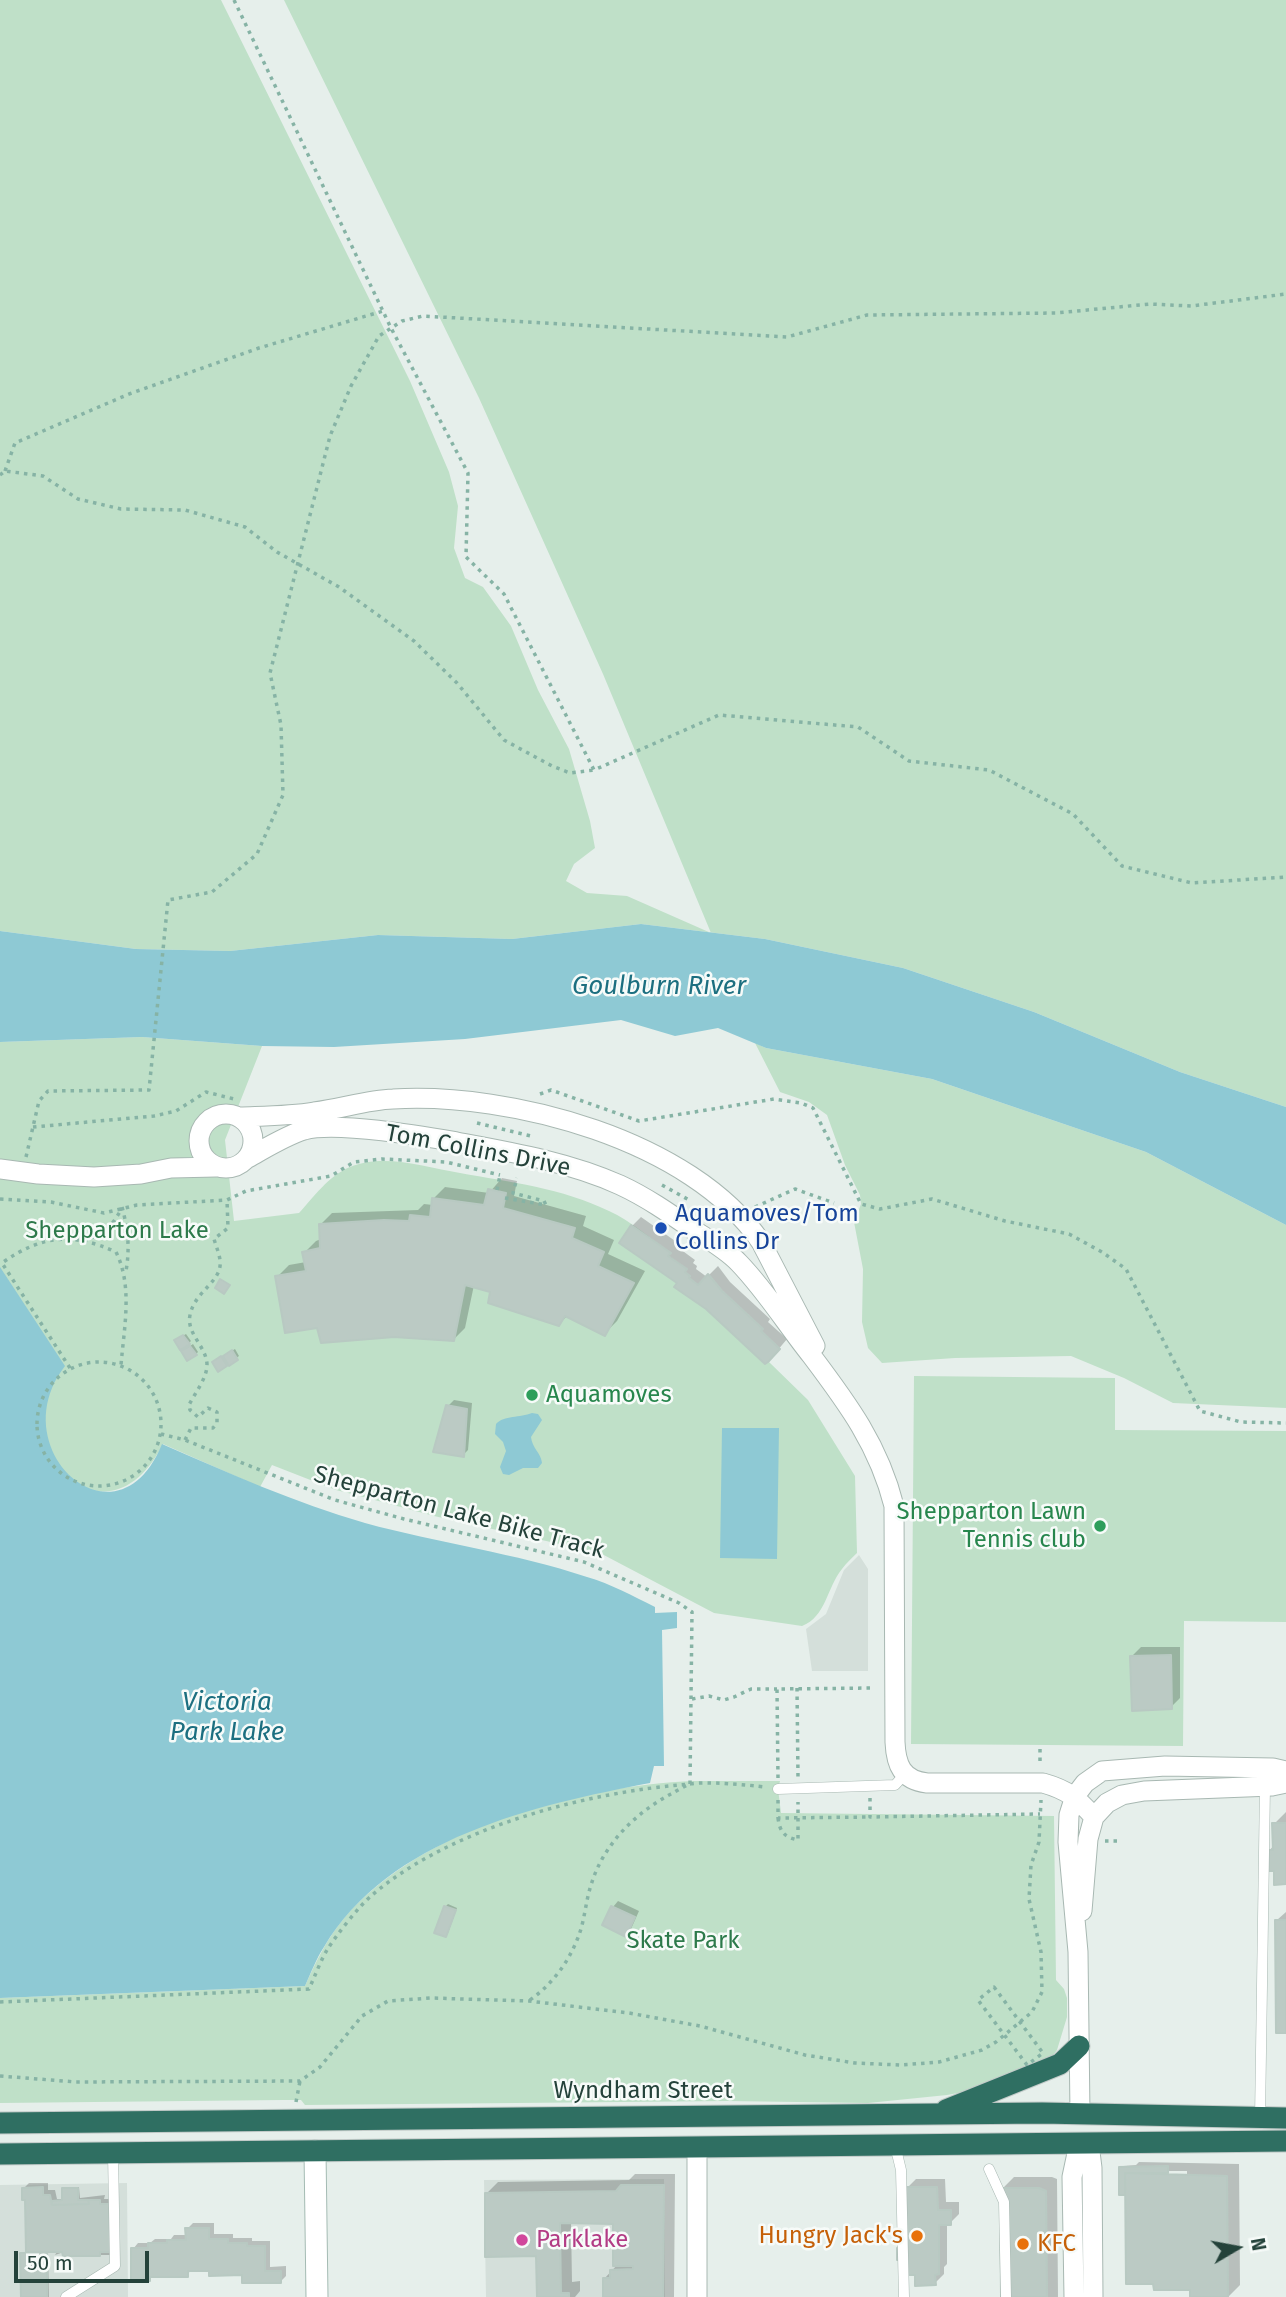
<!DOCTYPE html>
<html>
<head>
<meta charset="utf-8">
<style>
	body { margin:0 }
	#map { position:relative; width:1286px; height:2297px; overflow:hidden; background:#e6efeb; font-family:"Fira Sans",sans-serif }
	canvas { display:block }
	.north { position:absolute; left:1202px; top:2213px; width:70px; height:70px; -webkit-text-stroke:5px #f7fbf9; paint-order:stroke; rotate:80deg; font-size:19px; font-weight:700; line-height:28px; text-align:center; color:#24423a }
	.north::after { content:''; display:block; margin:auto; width:24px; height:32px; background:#24423a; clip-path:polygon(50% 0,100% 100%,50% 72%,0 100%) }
	.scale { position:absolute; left:14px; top:2251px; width:135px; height:32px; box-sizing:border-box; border:4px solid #24423a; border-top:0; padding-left:9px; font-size:21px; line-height:24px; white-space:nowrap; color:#24423a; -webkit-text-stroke:5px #f7fbf9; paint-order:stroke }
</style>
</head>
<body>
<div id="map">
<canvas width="1286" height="2297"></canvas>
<div class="north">N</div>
<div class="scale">50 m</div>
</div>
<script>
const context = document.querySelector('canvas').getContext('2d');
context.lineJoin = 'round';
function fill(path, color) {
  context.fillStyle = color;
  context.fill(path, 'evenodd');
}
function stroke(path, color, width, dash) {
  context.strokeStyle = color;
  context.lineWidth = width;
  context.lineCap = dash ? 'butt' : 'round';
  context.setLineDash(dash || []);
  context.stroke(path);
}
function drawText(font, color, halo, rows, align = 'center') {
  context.font = font + ' "Fira Sans",sans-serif';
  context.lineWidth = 5;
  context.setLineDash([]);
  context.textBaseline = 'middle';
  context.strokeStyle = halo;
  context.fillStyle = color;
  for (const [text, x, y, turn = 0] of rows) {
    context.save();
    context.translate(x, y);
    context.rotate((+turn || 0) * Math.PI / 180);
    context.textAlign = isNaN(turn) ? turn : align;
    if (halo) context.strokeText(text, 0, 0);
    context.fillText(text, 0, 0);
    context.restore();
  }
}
fill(new Path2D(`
	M859,1555L868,1569V1671H812L806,1629L826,1614L844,1570Z
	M664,2179L665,2297H486L484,2180Z
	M127,2183L128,2297H0V2185Z`), '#d4dfda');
fill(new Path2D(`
	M0,0H221L410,381L449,472L458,506L454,548L465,578L483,587L511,626L538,690L569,749L590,821L595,848L574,864L566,881L587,893L627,896L711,933L603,674L479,398L284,0H1286V1107L1180,1072L1034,1012L903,968L765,939L641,924L512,939L378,935L230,951L136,949L0,931Z
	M142,1037L262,1046L225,1140L234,1221L299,1213C314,1197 328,1176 350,1167C384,1153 425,1167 460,1173C510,1182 562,1188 609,1211C631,1221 651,1239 671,1253L669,1256L687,1269L685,1272L690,1276L689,1278L697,1285L708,1274L722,1291L763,1329L761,1331L780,1349L769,1362L808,1400L855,1476L857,1553C852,1558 846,1563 842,1569C827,1587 826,1617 802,1626L714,1613L600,1553L434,1516L360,1496L336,1490L272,1465L260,1487L163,1444C107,1555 0,1447 64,1366L0,1269V1042Z
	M755,1043L766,1048L932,1079L1146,1152L1286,1225V1408L1173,1403L1124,1378L1071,1356L955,1358L882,1363L868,1348L862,1322L863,1269L854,1222L861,1204L860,1195L845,1165L827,1115L809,1102L780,1092Z
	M914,1376L1115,1378V1430L1286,1431V1622L1184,1621L1183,1746L911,1744Z
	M694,1781H780L778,1789L781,1813L1054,1816L1056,1980L1064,1989L1067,1998V2017L1057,2050L1049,2061L996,2086L947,2095L868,2103L727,2101L305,2105L301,2100H283L0,2103V1998L305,1986C316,1961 328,1937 345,1917C425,1826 577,1786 694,1781Z`), '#bfe0c8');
fill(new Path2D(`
	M641,924L765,939L903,968L1034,1012L1180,1072L1286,1107V1225L1146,1152L932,1079L766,1048L718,1028L675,1036L621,1020L465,1039L334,1047L262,1046L142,1037L0,1042V931L136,949L230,951L378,935L512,939Z
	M0,1267L65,1366C0,1449 117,1555 162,1444C229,1473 295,1503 365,1523C438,1543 515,1553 587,1577C611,1584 633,1596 655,1607V1613L677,1612V1628L662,1630L664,1766H654L650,1783C535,1805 389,1838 324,1947C316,1959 311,1973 305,1986L0,1998Z
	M532,1413L538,1414L542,1420L531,1437C532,1448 541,1453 542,1463L538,1468H523L509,1475L503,1474L500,1467L506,1451L503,1442L495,1434L496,1424C504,1415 520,1418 532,1413Z
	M722,1428H779L777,1559L720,1558Z`), '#8ec9d4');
fill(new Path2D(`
	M502,1178L517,1181L514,1196L586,1216L583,1226L614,1240L608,1254L645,1271L617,1321L605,1333L568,1315L559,1324L492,1290L474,1285L465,1328L453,1340L319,1326L277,1277L289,1265L306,1262L304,1253L316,1241L321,1239L320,1225L332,1213L418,1210L424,1204L433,1205V1199L445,1187L489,1193Z
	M641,1217L678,1243L676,1246L695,1260L693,1263L697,1266L696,1269L707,1277L718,1266L730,1282L770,1319L768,1322L787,1339L777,1351L680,1282L632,1226Z
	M186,1334L191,1341L189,1343L179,1338Z
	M193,1344L198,1352L196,1354L186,1349Z
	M235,1349L239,1356L219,1370L217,1360Z
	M454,1400L472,1403L468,1450L463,1455L448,1406Z
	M1141,1647H1180V1698L1171,1707L1132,1656Z
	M1286,1812V1883L1276,1869L1269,1851L1274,1845V1824Z
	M618,1901L639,1911L631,1929L625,1935L604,1925L613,1907Z
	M448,1904L457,1908L448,1933L445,1907Z
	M1286,1912V2032L1277,1920Z
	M1139,2162L1239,2164L1240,2285L1228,2297H1192V2288L1127,2191L1125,2193L1121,2168L1123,2166L1136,2165ZM1137,2171H1187V2174L1137,2175Z
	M635,2174H675L674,2297H604V2279L618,2264L615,2222H571L572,2282L580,2281V2291L575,2297H539L538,2254L486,2194L498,2182L629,2180Z
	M1014,2177H1052L1057,2179L1058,2297H1003L1002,2189Z
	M916,2179H945L946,2202H959V2214L950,2223H947V2264L944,2267V2274L935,2283L907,2188Z
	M29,2183H48V2190H55L57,2199H64V2189L66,2187H79L80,2198L105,2195L104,2199H116L111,2255H64V2252L55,2255L58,2250H48L49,2297H23L22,2253L27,2251V2198L24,2188Z
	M193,2223H214V2234H233V2238H252V2241H270V2267L286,2266V2276L281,2281L244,2274L192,2269L187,2275H153L149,2279L133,2249L138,2243H150L155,2239H171L174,2235H187V2229Z`), '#0003');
const building = new Path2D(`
	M488,1189L506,1193L503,1208L575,1228L572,1238L604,1252L598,1266L634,1283L605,1336L565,1316L559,1326L488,1303L490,1292L465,1285L454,1341L394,1337L321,1343L317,1328L285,1333L275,1276L306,1271L302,1252L320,1248L319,1224L384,1220L409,1221L410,1215L430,1217L432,1198L484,1205Z
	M631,1225L671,1253L668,1256L687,1269L685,1272L690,1276L689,1278L698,1285L708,1274L722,1291L763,1329L761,1331L780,1349L768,1362L765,1364L706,1309L674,1287L677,1283L619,1243Z
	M220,1279L230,1285L224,1294L215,1288Z
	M183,1335L190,1344L180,1350L174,1340Z
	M190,1346L197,1355L187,1361L181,1351Z
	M232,1350L238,1360L229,1366L223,1356Z
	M221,1356L227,1366L218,1372L212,1362Z
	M446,1405L467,1409L464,1457L433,1452Z
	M1171,1655L1172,1709L1132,1711L1130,1656Z
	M1272,1823H1286V1884L1274,1885V1871H1267V1850H1273Z
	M444,1906L456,1910L446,1937L434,1933Z
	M611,1906L635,1917L626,1937L602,1925Z
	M1275,1920H1286V2033H1276Z
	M1168,2166V2173H1125V2195H1119V2167Z
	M1125,2173L1227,2176L1228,2297H1190V2290H1154L1153,2284H1126Z
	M621,2185H664L663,2297H603V2278H610V2270L633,2269V2266H613V2224L560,2223L561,2293H569V2297H537L536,2256L485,2257V2193L616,2191Z
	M43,2187V2195H50L52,2205L89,2204L88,2200H100V2204H111L112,2252H100V2256H63L62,2252H26L25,2200H22V2188Z
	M905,2187H937L938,2210H951V2225H939V2274L935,2275L936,2285L915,2286V2275H907V2260H897V2248H907V2242H896V2230H906Z
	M62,2188H78V2200H88L89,2204L52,2205V2201L62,2200Z
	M1000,2188H1039L1046,2191L1047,2297H1001Z
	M185,2228H209V2239H228V2243H247V2246H265V2271H281V2283H242V2275L209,2276V2271H188V2277H150V2281H131V2248H148V2243H167V2240H186Z
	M47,2252V2297H21L20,2253Z`);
fill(building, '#bbcac4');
stroke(building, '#b8c9c2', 2);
const lane = new Path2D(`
	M778,1789L895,1785L904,1775
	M1260,2118L1265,1786
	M895,2145L901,2170L904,2297
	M989,2169L1004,2202L1006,2297
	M66,2297L115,2266L113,2153`);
const street = new Path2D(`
	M199 1141a27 27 0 1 1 54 0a27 27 0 1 1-54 0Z
	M240,1117C264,1116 290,1116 314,1112C341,1109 366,1100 393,1099C511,1092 691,1140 761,1242L815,1346
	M248,1158C266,1148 285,1136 304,1130C336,1121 422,1136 457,1142C511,1152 569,1162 620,1185C646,1197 669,1213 692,1229C708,1239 727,1250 739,1263C766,1291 787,1325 811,1355C848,1404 879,1446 894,1506L895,1742C896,1765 902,1780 927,1783H1043C1068,1790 1077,1798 1094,1817
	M0,1169L38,1174L94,1177L141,1174L171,1168L216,1167
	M1082,1911L1088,1839L1094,1817L1107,1803L1122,1795L1144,1791L1272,1786L1286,1783
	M1080,2114L1078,1952L1068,1842L1069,1815L1075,1796L1085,1783L1102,1771L1165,1766L1273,1768L1286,1771
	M1089,2144L1092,2168L1093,2297
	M697,2147V2297
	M1074,2297L1072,2177L1079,2144`);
const secondary = new Path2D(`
	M315,2151L317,2297`);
const highway = new Path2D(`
	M946,2110L1060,2064L1079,2046
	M0,2123L1042,2113L1286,2118
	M0,2154L1286,2141`);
stroke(lane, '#a8b8b2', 11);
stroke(street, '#a8b8b2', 21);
stroke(secondary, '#a4bbb3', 23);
stroke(highway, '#c2cac8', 23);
stroke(new Path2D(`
	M234,0L391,328L468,473L466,557L504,594L594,770L719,715L858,727L909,761L989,770L1073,814L1122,866L1192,883L1286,877
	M5,471L15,443L129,394L259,348L383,311
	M0,475L5,471L43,476L78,499L121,509L185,510L245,527L277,552L339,587L414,641L457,683L504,740L552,766L570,773L594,770
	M540,1094L551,1090L639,1121L774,1099L801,1103L813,1108L861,1204L880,1209L932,1199L1005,1221L1069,1234L1102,1252L1126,1269L1200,1411L1241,1422L1286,1423
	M477,1123L531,1136
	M33,1127L154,1116L176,1111L206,1092L234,1099
	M26,1157L39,1101L48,1091L149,1090L168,900L212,892L257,854L283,795L281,725L270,673L330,436L351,386L379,336L402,321L423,316L787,337L867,315L1056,313L1150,304L1191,306L1286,294
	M662,1185L689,1200
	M497,1190L500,1175
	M505,1198L546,1205L544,1201L513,1193L517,1178
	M0,1199L51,1202L104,1213L137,1205L227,1200L246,1191L331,1176L354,1162L382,1159L446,1162L500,1175
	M122,1207C128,1229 130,1248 126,1271
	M755,1207L795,1189L834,1203
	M84,1240C104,1235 112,1226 122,1208
	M37 1424a62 62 0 1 1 124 0a62 62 0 1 1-124 0Z
	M70,1368L2,1263C42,1235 72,1232 116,1252C133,1286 124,1328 121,1365
	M185,1440L191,1428H213L217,1423V1412L208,1408L198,1417L190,1410L189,1405C195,1393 207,1378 207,1365C207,1347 186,1334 190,1315C195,1290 223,1282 220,1260C219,1253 216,1246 214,1239L228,1228L227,1200
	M797,1688L798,1777
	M692,1699L709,1696L724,1700L734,1697L751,1689H777
	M1040,1749V1765
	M778,1778L777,1689L872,1688
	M870,1798V1817L1040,1814
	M778,1800V1818L870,1817
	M778,1818C780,1832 784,1837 798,1840V1802
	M1105,1841H1117
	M994,1987L1043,2053L1027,2065L978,2000Z
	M530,2000C553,1984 571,1959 580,1932C585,1917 586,1900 591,1885C603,1845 635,1813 671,1794C677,1791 684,1786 690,1784C704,1781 750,1785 765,1787
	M0,2002L309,1989C315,1976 320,1962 327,1950C335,1937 359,1906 371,1896C451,1827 587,1792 690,1784L692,1612L679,1603L584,1562L404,1519L335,1500L185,1440L161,1434
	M0,2076L76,2082L300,2081L320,2067L362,2016L388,2001L431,1998L529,2001L629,2013L700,2026L805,2055L855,2063L901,2065L939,2062L982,2050L996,2042L1032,2012L1042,1992L1041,1952L1029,1899L1031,1865L1039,1842L1041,1800
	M296,2102L300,2081`), '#86b3a5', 3.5, [3.5, 5]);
stroke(lane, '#fff', 10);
stroke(street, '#fff', 19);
stroke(secondary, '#fff', 21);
stroke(highway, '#2f6f62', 21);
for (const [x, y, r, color] of [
	[661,1228,7,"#1a4fb4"],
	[532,1395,7,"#2e9e5b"],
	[1100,1526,7,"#2e9e5b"],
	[917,2236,7,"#e8710a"],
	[522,2240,7,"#d1479c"],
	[1023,2244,7,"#e8710a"]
]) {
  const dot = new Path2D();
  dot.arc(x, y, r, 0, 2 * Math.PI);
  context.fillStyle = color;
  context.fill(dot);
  stroke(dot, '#f7fbf9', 2.5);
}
drawText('24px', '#24423a', '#f7fbf9', [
	["Tom Collins Drive",478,1151,11],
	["Shepparton Lake Bike Track",459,1513,15],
	["Wyndham Street",643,2091]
]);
drawText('24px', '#164399', '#f7fbf9', [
	["Aquamoves/Tom",675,1214],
	["Collins Dr",675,1242]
], 'left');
drawText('24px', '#2d7a4b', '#f7fbf9', [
	["Shepparton Lake",117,1231],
	["Skate Park",683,1941]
]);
drawText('24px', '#27864d', '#f7fbf9', [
	["Aquamoves",546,1395],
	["Shepparton Lawn",1086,1512,"right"],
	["Tennis club",1086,1540,"right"]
], 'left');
drawText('24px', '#c56008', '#f7fbf9', [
	["Hungry Jack's",903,2236],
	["KFC",1037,2244,"left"]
], 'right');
drawText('24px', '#b23c85', '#f7fbf9', [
	["Parklake",536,2240]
], 'left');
drawText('italic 26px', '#1c6f80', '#f7fbf9', [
	["Goulburn River",659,987],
	["Victoria",227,1703],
	["Park Lake",227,1733]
]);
</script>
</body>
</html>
